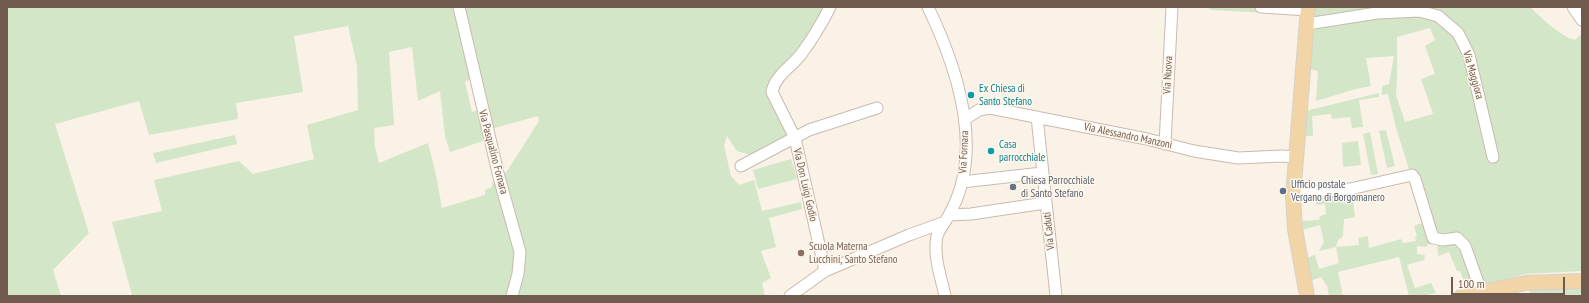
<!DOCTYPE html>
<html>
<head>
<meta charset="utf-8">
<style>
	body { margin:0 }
	#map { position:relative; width:1589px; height:303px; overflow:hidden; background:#faf2e7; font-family:"PT Sans Narrow",sans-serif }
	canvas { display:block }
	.frame { position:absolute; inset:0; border:8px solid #705a4e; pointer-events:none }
	.scale { position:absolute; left:1451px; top:277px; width:114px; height:18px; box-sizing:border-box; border:2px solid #705a4e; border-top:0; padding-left:5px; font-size:12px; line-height:14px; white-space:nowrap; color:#705a4e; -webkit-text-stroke:3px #fdf7ed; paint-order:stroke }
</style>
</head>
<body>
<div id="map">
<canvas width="1589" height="303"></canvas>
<div class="frame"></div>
<div class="scale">100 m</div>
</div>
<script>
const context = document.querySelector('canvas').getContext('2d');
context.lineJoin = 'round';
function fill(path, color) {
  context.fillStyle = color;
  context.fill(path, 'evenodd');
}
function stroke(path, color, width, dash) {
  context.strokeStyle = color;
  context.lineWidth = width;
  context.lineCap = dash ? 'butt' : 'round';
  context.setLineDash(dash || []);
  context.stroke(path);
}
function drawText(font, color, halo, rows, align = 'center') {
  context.font = font + ' "PT Sans Narrow",sans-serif';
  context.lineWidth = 3;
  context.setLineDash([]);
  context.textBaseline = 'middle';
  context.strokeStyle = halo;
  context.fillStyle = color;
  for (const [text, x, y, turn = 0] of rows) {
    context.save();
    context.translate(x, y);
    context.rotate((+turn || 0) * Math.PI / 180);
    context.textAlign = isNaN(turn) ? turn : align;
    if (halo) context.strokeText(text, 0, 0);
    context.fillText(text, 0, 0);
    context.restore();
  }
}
fill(new Path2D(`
	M7,7H827L817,28L771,82L791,135L754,156L737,151L727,136L724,145L731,176L739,185L754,180L762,211L801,202L802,209L769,218L776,247L761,251L771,278L762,283L765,296H128L132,295L112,222L162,211L154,180L239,161L253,174L314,159L307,125L358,110L357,66L348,26L294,36L303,92L236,103L238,119L149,135L139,101L55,124L89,233L53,270L61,296H7ZM412,47L418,101L440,91L445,136L450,152L486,140L478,110L472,112L465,82L473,78L491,129L538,116L539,121L502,179L492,183V187L485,190V195L442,208L436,175L428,143L379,163L375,147L374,128L394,125L389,52Z
	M1206,7H1302V15L1212,10Z
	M1314,7H1530C1543,19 1558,35 1575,40L1580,35L1582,37V271L1526,274L1467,290L1460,271H1457L1449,252L1438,256L1437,241L1429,240V244L1426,247L1417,246V254L1425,255L1424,260L1407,265L1415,288L1431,283L1436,293L1422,296H1409L1399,257L1338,272L1343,296H1329L1327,286L1321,277L1310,281L1306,258L1315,255L1319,269L1339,263L1336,247L1319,251L1324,242L1320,225L1302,230L1300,221L1319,220L1320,216L1326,214L1325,204L1316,205L1315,198H1311L1310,192L1352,191L1355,217L1344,219L1343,236L1338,240L1336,247L1359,245L1358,238L1368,236L1369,248L1401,239L1403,243L1416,241L1415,236H1417L1414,226L1425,222L1395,124L1388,94L1382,95V86L1389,84L1394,56L1366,58L1371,86L1356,89L1316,101L1318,71L1309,69ZM1430,28L1435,40L1425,46L1435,74L1421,79L1433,114L1405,122L1396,95L1397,75V37Z
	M1379,93V97L1359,100L1363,127L1352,128L1350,117L1332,119L1331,114L1312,116L1313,136H1304L1305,111Z
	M1386,130L1395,166L1387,168L1379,131Z
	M1370,132L1378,174L1371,175L1363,134Z
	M235,135L237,144L156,163L153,153Z
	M1358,141L1361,165L1343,167L1342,143Z
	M791,159L797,179L758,189L753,170Z
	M1582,288V296H1530L1529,292L1532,290Z`), '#d3e6c7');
const minor = new Path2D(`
	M459,7L499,177L520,252L518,274L512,296
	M928,7C953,59 977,129 961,186C958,197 953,208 948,217C944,223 939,230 937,236C933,256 941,277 945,296
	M1261,7L1308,10
	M1573,7L1582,20
	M1307,24L1377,13L1419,11L1438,16L1458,33L1469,55L1493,157
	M1037,117L1056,296
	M965,119L979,110L990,108L1147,139L1194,151L1238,158L1282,156L1295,157
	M1165,144L1172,7
	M741,166L809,130L877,108
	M962,182L1042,173
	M1293,190L1328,191L1350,189L1412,175L1415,179L1433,238L1443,240L1457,238L1465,246L1481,291
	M949,215L971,214L1045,203
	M825,271L795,138L772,92C775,75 793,66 802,53C813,38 822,23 830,7
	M790,296L825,271L909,235L945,222`);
const major = new Path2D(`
	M1307,296L1295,229L1293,197L1308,7
	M1462,296L1526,283L1582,281`);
stroke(minor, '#cabaae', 13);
stroke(major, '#d7d1cd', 16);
stroke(minor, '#fff', 11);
stroke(major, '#f1d5a7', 14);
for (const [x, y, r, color] of [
	[971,95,4,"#0f9aa8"],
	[991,151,4,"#0f9aa8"],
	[1013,187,4,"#6b7280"],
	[1283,191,4,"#5c6f8a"],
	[801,253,4,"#8d6e63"]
]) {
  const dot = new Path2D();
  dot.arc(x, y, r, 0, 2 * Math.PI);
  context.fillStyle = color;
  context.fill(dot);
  stroke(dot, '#fdf7ed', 1.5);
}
drawText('11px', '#705a4e', '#fdf7ed', [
	["Via Nuova",1168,75,-87],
	["Via Maggiora",1473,75,74],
	["Via Alessandro Manzoni",1128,136,12],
	["Via Pasqualino Fornara",493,152,75],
	["Via Fornara",964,152,-87],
	["Via Don Luigi Godio",805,185,77],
	["Via Caduti",1049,231,-96]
]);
drawText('11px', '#0d838f', '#fdf7ed', [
	["Ex Chiesa di",979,89],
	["Santo Stefano",979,102],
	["Casa",999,145],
	["parrocchiale",999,158]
], 'left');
drawText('11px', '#5b616d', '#fdf7ed', [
	["Chiesa Parrocchiale",1021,181],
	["di Santo Stefano",1021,194]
], 'left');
drawText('11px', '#4e5e75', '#fdf7ed', [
	["Ufficio postale",1291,185],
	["Vergano di Borgomanero",1291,198]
], 'left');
drawText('11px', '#785e54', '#fdf7ed', [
	["Scuola Materna",809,247],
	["Lucchini, Santo Stefano",809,260]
], 'left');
</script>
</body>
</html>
